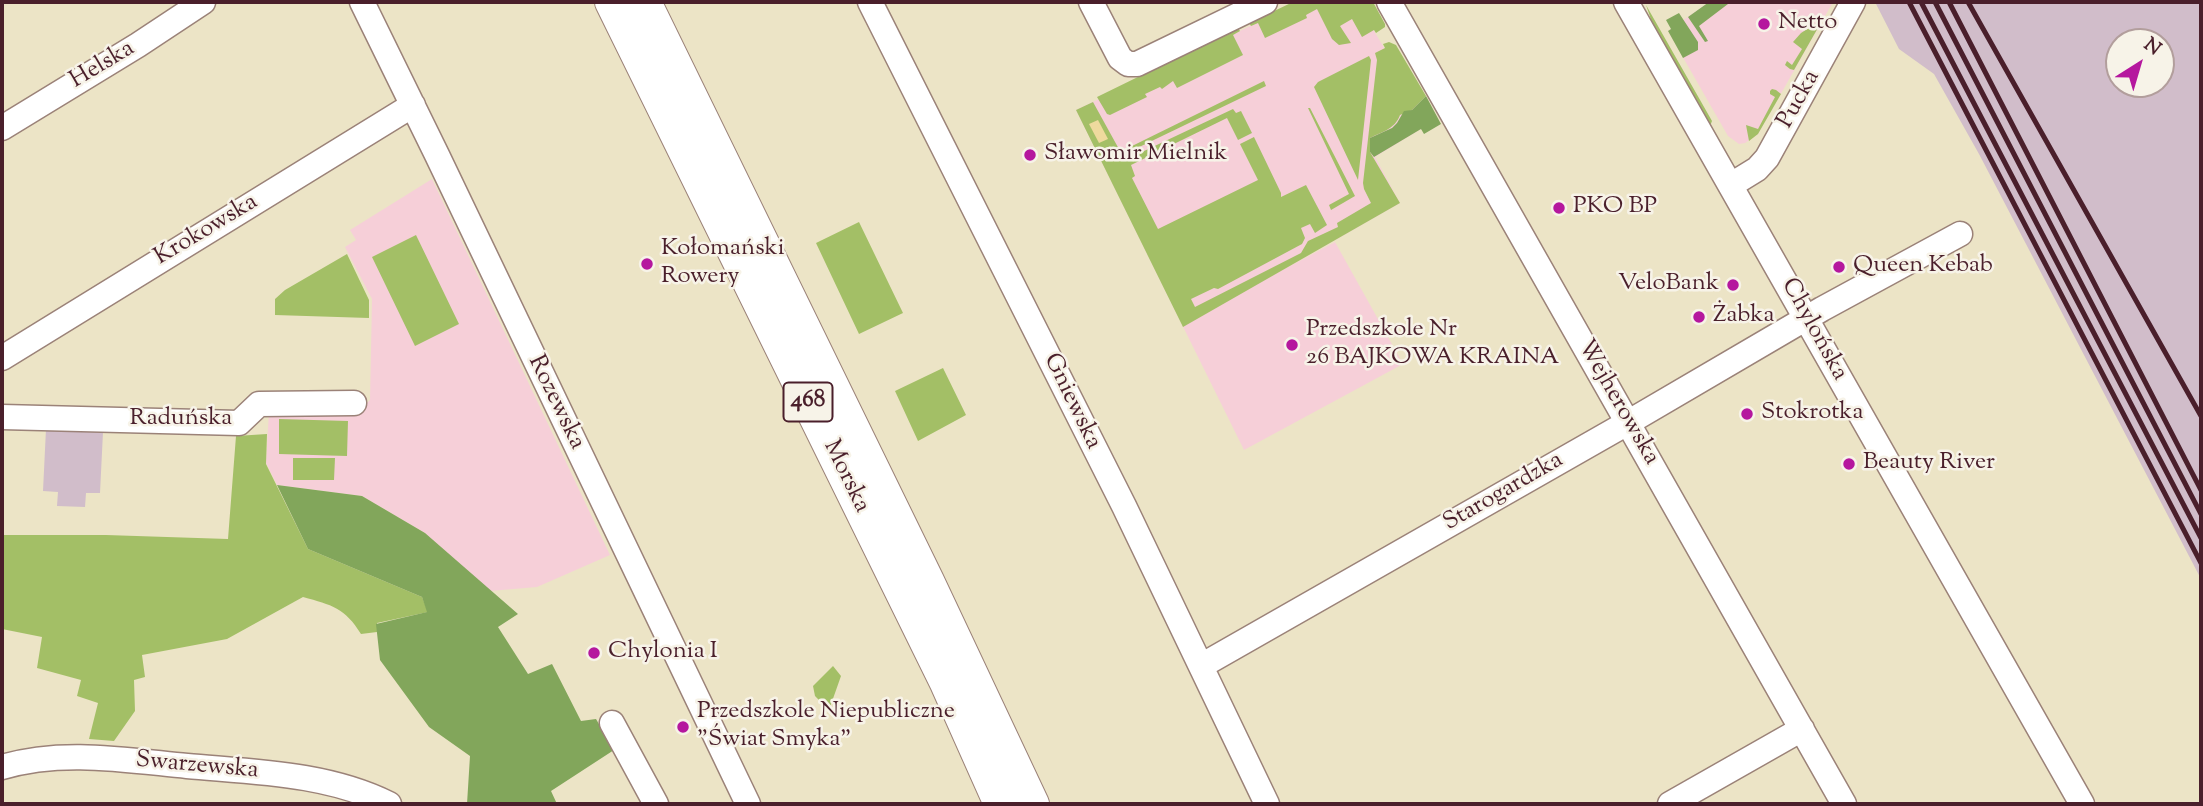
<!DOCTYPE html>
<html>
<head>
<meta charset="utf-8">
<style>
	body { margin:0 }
	#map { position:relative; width:2203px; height:806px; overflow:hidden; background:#ece4c6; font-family:"Sorts Mill Goudy",serif }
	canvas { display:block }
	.frame { position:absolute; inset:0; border:4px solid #4a1f2b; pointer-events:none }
	.north { position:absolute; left:2105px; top:28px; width:70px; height:70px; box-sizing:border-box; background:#f7f3e8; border:2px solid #b29e9c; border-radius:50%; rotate:37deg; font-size:19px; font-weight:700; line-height:28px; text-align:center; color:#4a1f2b }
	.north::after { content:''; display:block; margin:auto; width:24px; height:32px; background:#b5179e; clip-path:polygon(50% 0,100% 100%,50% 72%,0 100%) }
</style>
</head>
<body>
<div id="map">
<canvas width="2203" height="806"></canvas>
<div class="frame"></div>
<div class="north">N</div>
</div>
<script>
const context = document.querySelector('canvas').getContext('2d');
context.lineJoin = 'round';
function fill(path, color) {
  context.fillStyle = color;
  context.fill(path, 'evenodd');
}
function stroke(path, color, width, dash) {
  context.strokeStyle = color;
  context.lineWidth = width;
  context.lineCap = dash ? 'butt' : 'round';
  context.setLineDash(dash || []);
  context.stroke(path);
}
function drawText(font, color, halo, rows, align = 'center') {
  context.font = font + ' "Sorts Mill Goudy",serif';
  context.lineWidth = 5;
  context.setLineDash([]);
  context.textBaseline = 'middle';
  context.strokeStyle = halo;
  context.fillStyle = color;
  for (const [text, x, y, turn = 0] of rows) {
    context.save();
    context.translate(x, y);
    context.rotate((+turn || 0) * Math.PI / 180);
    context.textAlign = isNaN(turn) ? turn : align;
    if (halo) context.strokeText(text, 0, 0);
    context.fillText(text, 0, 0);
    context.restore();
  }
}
fill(new Path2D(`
	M1300,2H1357L1429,124L1375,157L1400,203L1281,271L1335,242L1403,364L1244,450L1076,110Z
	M1709,2H1833L1758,134L1745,143L1739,144L1728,136L1668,31Z
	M432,179L610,555L537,587L490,591L425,533L362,496L277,485L266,463L269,412L356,413L370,400L372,299L345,247L356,240L350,230Z`), '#f6cfd8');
fill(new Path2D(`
	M1875,2H2201V579L1979,154L1934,74L1899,49ZM2119,42H2161V84H2119Z
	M46,429L103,432L100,493H86L85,507L57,506L58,492L43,491Z`), '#d1bdca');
fill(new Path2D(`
	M1293,2H1373L1385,24V27L1376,33L1374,30L1362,37L1352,19L1340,26L1351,43L1339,45L1332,39L1317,9L1306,15L1307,18L1265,38L1258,23L1251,26L1249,23Z
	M1646,5L1712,121L1710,126L1656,34Z
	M1823,19L1794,70L1790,69L1785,65L1787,61L1792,65L1802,49L1793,42L1801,33Z
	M1238,28L1240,31L1233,35L1243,55L1177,88L1173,81L1162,89L1160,87L1145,94L1147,97L1110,115L1107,114L1097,97Z
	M1389,42L1396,45L1426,96L1412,110L1400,115C1395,129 1382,132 1370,138V152L1400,203L1183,327L1076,110L1093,102L1125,160L1233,109L1236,113L1241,111L1252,133L1238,140L1227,118L1131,165L1135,176L1132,178L1158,229L1258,180L1240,144L1254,137L1281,193V197L1306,185L1327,225L1315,233L1310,224L1301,228L1305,238L1302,244L1218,289L1214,288L1191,299L1195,307L1301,253L1308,241L1338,227L1337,223L1371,203L1364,189L1363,183L1377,60L1375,53L1385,48L1383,44Z
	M1369,56L1371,60L1358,180L1314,87L1318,82Z
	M1264,81L1266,86L1133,150L1128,148Z
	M1772,89L1776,90L1781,94L1758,134L1749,141L1746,125L1758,129L1775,97L1770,94V91Z
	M1308,108H1310L1355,196L1331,210L1329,205L1349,194Z
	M859,222L903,313L859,334L816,243Z
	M416,235L459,324L415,346L372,257Z
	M347,254L369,300V318L275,315V299L285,290Z
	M943,368L966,415L918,441L895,391Z
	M279,419L348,421L347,456L279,454Z
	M267,434L266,464L308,549L422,597L428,612L377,623V632L361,634C345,608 332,605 303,597L227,639L142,655L145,677L134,680L135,711L114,741L89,739L98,703L77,696L81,680L37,668L42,637L2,629V535H106L228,539L236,436Z
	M293,458H335L334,480H293Z
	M833,666L841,676L829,710L815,696L813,686Z`), '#a3bf66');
fill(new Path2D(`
	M1709,2H1726L1728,4L1699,26L1708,41L1705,42L1688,17Z
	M1679,13L1698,42V50L1683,58L1668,31L1671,29L1666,20Z
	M1426,96L1441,124L1424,134L1421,129L1374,157L1370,152V138L1392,128L1397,123L1404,111L1412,110Z
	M277,485L362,496L425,533L518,614L498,627L528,674L552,664L581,721L596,719L614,750L551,791L557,804H467L470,756L429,727L380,660L376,624L427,612L422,597L308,549Z`), '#82a65b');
fill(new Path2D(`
	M1098,120L1108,139L1099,143L1089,124Z`), '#eeda9e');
const minor = new Path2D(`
	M362,2L437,155L748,804
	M870,2L1124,506L1267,804
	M1091,2L1120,58L1128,64H1137L1265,2
	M1389,2L1844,804
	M1626,2L2082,804
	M2,128L138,45L203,2
	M1731,185L1757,169L1767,158L1853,2
	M2,358L413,105
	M2,417L239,423L259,404L354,403
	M1201,666L1629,422L1822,309L1960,234
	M612,723L656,804
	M2,767C62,749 125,760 187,766C254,772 327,773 389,804
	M1670,804L1802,729`);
const major = new Path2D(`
	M611,2L946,683L1000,804
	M645,2L928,581L1033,804`);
stroke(minor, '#9b8278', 27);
stroke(major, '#9b8278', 34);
stroke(minor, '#fff', 24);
stroke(major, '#fff', 32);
stroke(new Path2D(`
	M1909,2L2201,563
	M1921,2L2201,538
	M1935,2L2201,514
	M1949,2L2201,490
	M1968,2L2201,416`), '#4a1f2b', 5);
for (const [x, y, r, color] of [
	[1764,24,7,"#b5179e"],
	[1030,155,7,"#b5179e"],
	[1559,208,7,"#b5179e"],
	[647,264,7,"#b5179e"],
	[1839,267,7,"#b5179e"],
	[1733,285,7,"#b5179e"],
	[1699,317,7,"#b5179e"],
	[1292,345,7,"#b5179e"],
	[1747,414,7,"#b5179e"],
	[1849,464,7,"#b5179e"],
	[594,653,7,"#b5179e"],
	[683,727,7,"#b5179e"]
]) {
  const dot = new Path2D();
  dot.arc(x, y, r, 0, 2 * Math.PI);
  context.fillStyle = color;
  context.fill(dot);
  stroke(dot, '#f7f3e8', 2.5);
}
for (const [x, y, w] of [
	[808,402,49]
]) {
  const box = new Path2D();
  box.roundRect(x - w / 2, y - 19.5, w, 39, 5);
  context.fillStyle = '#f7f3e8';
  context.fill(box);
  stroke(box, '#4a1f2b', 2);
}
drawText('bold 23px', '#4a1f2b', null, [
	["468",808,402]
]);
drawText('24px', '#4a1f2b', '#f7f3e8', [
	["Netto",1778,24],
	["Sławomir Mielnik",1044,155],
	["PKO BP",1573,208],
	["Kołomański",661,250],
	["Rowery",661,278],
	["Queen Kebab",1853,267],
	["VeloBank",1719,285,"right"],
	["Żabka",1713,317],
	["Przedszkole Nr",1306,331],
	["26 BAJKOWA KRAINA",1306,359],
	["Stokrotka",1761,414],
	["Beauty River",1863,464],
	["Chylonia I",608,653],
	["Przedszkole Niepubliczne",697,713],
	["\"Świat Smyka\"",697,741]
], 'left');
drawText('24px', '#4a1f2b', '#f7f3e8', [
	["Helska",103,66,-31],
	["Pucka",1800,100,-61],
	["Krokowska",207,231,-31],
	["Chylońska",1813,330,61],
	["Gniewska",1071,402,64],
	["Rozewska",555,403,64],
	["Wejherowska",1617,403,60],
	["Raduńska",181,420],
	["Morska",845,477,64],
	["Starogardzka",1504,493,-30],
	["Swarzewska",197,767,5]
]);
</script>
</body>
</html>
